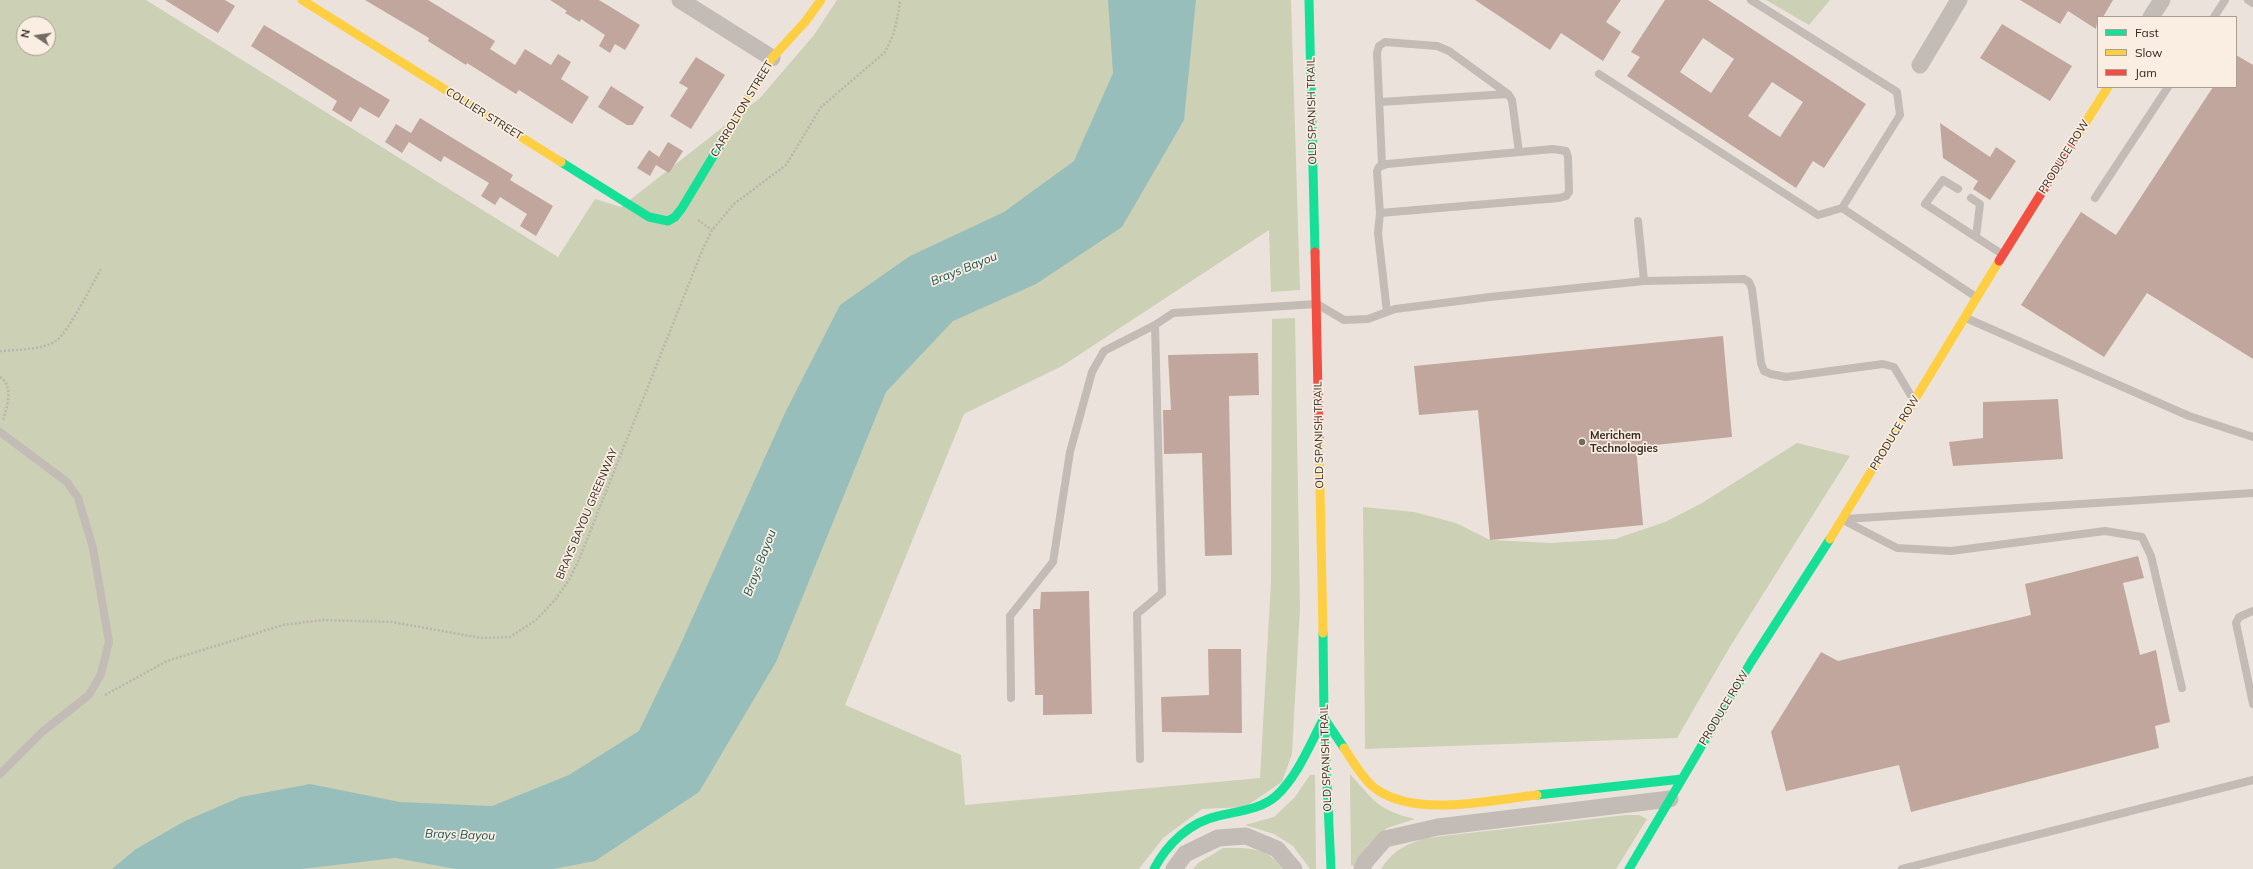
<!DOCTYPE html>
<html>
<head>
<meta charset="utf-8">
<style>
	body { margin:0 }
	#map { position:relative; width:2253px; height:869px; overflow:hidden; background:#ebe3db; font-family:Mulish,sans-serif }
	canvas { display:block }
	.legend { position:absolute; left:2097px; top:16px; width:140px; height:72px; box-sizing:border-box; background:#f9eee1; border:1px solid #aa9f95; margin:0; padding:5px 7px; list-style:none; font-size:12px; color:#332924 }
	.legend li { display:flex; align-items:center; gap:8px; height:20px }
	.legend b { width:20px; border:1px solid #aa9f95 }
	.north { position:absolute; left:16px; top:16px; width:40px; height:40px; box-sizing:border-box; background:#f9eee1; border:1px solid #aa9f95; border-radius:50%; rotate:283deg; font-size:11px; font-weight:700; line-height:16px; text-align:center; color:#332924 }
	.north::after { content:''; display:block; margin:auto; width:14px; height:18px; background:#736a64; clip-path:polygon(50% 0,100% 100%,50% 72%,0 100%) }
</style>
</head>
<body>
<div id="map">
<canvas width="2253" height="869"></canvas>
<ul class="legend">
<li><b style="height:5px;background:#16e098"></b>Fast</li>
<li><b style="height:5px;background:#ffcf43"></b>Slow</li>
<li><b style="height:5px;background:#f24e42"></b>Jam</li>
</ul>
<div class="north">N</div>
</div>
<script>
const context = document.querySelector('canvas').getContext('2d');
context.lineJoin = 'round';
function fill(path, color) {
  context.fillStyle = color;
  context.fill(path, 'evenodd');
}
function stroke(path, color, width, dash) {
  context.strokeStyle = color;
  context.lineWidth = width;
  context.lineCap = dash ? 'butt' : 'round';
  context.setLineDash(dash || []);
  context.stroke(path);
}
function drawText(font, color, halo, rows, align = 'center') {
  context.font = font + ' Mulish,sans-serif';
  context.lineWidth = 3.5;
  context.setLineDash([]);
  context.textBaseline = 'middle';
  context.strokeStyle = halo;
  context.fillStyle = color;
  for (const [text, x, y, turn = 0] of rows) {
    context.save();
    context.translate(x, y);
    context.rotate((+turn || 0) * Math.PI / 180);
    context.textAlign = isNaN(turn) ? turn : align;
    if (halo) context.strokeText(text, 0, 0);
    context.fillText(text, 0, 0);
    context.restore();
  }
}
fill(new Path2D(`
	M0,0H146L558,257L595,199L621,207L760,98L814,35L837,0H1291L1300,290L1271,292L1269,230L1062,366L964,414L845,705L961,755L965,805L1260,778L1271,581L1272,319L1295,318L1300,608L1292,754L1282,782L1245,807L1202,809L1163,838L1139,869H0ZM24,24H48V48H24Z
	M1766,0H1830L1809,25Z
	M1797,443L1850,456L1731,645L1677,738L1365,749L1363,507L1414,512L1456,523L1490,540L1552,543L1615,539L1665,522L1702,503Z
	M1350,774C1375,802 1378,810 1415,819L1387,828L1368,845L1356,867L1351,865Z
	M1310,775H1315L1316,869H1310L1293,846L1274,834L1245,825L1274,817L1295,797Z
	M1626,815H1639L1647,819L1616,869H1381C1394,850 1404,845 1426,838Z
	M1223,848C1247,848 1268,846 1282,869H1193L1198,863Z`), '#ccd0b4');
fill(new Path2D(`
	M1108,0H1196L1184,120L1122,227L1036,284L953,321L886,392L776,662L699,792L595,861L553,869H456L395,858L301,869H112L136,849L185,821L241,797L310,784L400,802L492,806L569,775L639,731L678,650L785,413L840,305L910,256L1004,212L1074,161L1113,73Z`), '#98bebc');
fill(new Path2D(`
	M165,0H225L235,6L218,33Z
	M365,0H428L495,41L490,49L515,65L525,49L551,65L558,54L571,62L561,79L589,97L572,124L519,90L516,94L467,63L466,65L428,41L429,38Z
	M550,0H599L640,25L625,50L615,44L610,53L599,46L605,35L581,19L580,22L565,13L567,11Z
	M1475,0H1621L1606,22L1621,32L1603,61L1561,33L1550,50Z
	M1665,0H1708L1866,104L1824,168L1813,161L1796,188L1627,76L1640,57L1631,52ZM1703,38L1734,59L1711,93L1680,72ZM1772,82L1803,102L1780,137L1748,116Z
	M2020,0H2113L2103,17H2098L2096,29L2068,11L2060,24Z
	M2002,24L2072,66L2050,101L1980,58Z
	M264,25L390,100L379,118L360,107L351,122L332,110L337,101L251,46Z
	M2236,55L2253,65V359L2147,293L2104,357L2021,305L2081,212L2116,235L2213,87H2236Z
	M696,57L725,75L691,129L670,116L688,88L679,83Z
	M611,86L644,107L633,125H627L598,107Z
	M420,118L513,175L510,180L553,206L536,236L520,226L527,214L500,197L495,205L481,196L489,183L444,156L441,162L409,142L402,153L385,142L396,124L411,133Z
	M1940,123L1990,157L1996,147L2016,161L1990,200L1973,189L1978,181L1943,158Z
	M668,142L683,151L669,173L656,165L650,176L637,168L649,150L659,157Z
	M1723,336L1732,437L1636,447L1643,525L1490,540L1478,410L1419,415L1414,366Z
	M1258,353L1259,395L1229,396L1232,555L1205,556L1202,453L1164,454L1163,410H1171L1168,355Z
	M2058,399L2063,459L1953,466L1949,442L1983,438V402Z
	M2138,556L2144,578L2123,583L2140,655L2156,650L2170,722L2155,726L2159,748L1911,812L1899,765L1786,791L1771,732L1821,652L1838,661L2031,615L2025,584Z
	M1089,591L1092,714L1043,715V695H1035L1033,609H1040L1041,592Z
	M1208,649H1241L1242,733L1162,732L1161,697L1209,695Z`), '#c0a69c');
stroke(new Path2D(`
	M698,220L712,230
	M0,351C15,350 45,350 57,340C68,332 93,283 101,269
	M0,377C14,385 7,408 3,420
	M105,695L167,661L283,625L322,620L392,622L481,638L510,637L536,620L555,600L569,580L580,557L702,251L712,230L734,204L786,165L821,107L884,53C894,38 898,18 900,0`), '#bcb4ae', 2.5, [2, 2]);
stroke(new Path2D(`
	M1751,0L1897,92L1900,115L1842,208L1976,297
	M2248,0L2253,3
	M2214,17L2225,0
	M1599,74L1818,215L1842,208
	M1380,102L1508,94
	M1382,165L1377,53L1379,46L1385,42L1437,46L1449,51L1508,94L1512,100L1519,152
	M1958,189L1943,180L1925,204L2002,254
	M1971,198L1980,204L1976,237
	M2095,198L2168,87
	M1380,213L1559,198L1566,196L1569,192L1568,157L1566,151L1553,149L1387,164L1379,167L1377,171L1380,213L1378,233L1387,312
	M1638,221L1644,281
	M1966,318L2189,416L2253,437
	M0,432L67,482L78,498L93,548L109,642L101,674L89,695L42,732L0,774
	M1845,519L2253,493
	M1843,520L1897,548L1951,551L2105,531L2142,537L2151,556L2182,688
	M2253,611L2239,617L2236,623L2253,704
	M1011,698L1010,616L1053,562L1070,452L1092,372L1104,351L1155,325L1173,313L1317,304L1344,320L1368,319L1395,309L1490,297L1644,281L1744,279L1749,282L1752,289L1761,363L1764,371L1771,374L1786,377L1883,364L1894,367L1913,399
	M1140,759L1137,614L1162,593L1155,325
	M1902,869L2253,780`), '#c3bbb5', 8);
stroke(new Path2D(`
	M680,0L772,58
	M2151,17L2162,0
	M1920,65L1959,0
	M1174,869L1185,854L1218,838L1246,836L1277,849L1294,869
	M1362,869L1365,862L1385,839L1438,827L1670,799`), '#c3bbb5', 17);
stroke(new Path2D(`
	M1309,0L1315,252
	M561,162L649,217L668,221L675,217L682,208L723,140
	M1323,633L1324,718L1331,869
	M1537,795L1682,779
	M1154,869C1167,844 1190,822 1218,816C1238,811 1260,810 1276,796C1298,776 1310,744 1324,718L1344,748
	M1629,869L1751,662L1830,539`), '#16e098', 9);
stroke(new Path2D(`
	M302,0L561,162
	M723,140L772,58L805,22L821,0
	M2072,144L2108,87
	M1319,439L1323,633
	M1830,539L1999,261
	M1344,748C1352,760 1365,782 1376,789C1417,818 1491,800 1537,795`), '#ffcf43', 9);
stroke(new Path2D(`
	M1315,252L1319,439
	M1999,261L2072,144`), '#f24e42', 9);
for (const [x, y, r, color] of [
	[1582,442,4,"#736a64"]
]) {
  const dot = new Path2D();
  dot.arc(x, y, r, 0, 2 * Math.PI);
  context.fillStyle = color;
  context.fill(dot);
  stroke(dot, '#f9eee1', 1.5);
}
drawText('11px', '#332924', '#f9eee1', [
	["CARROLTON STREET",742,109,-59],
	["OLD SPANISH TRAIL",1312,111,-91],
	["COLLIER STREET",484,114,32],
	["PRODUCE ROW",2064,157,-58],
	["PRODUCE ROW",1895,433,-59],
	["OLD SPANISH TRAIL",1319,435,-91],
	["BRAYS BAYOU GREENWAY",587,514,-67],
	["PRODUCE ROW",1724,708,-59],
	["OLD SPANISH TRAIL",1326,758,-92]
]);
drawText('bold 11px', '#332924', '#f9eee1', [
	["Merichem",1590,436],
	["Technologies",1590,449]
], 'left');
drawText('italic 12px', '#195355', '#f9eee1', [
	["Brays Bayou",964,269,-22],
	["Brays Bayou",760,563,-69],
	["Brays Bayou",460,835,2]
]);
</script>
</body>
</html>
